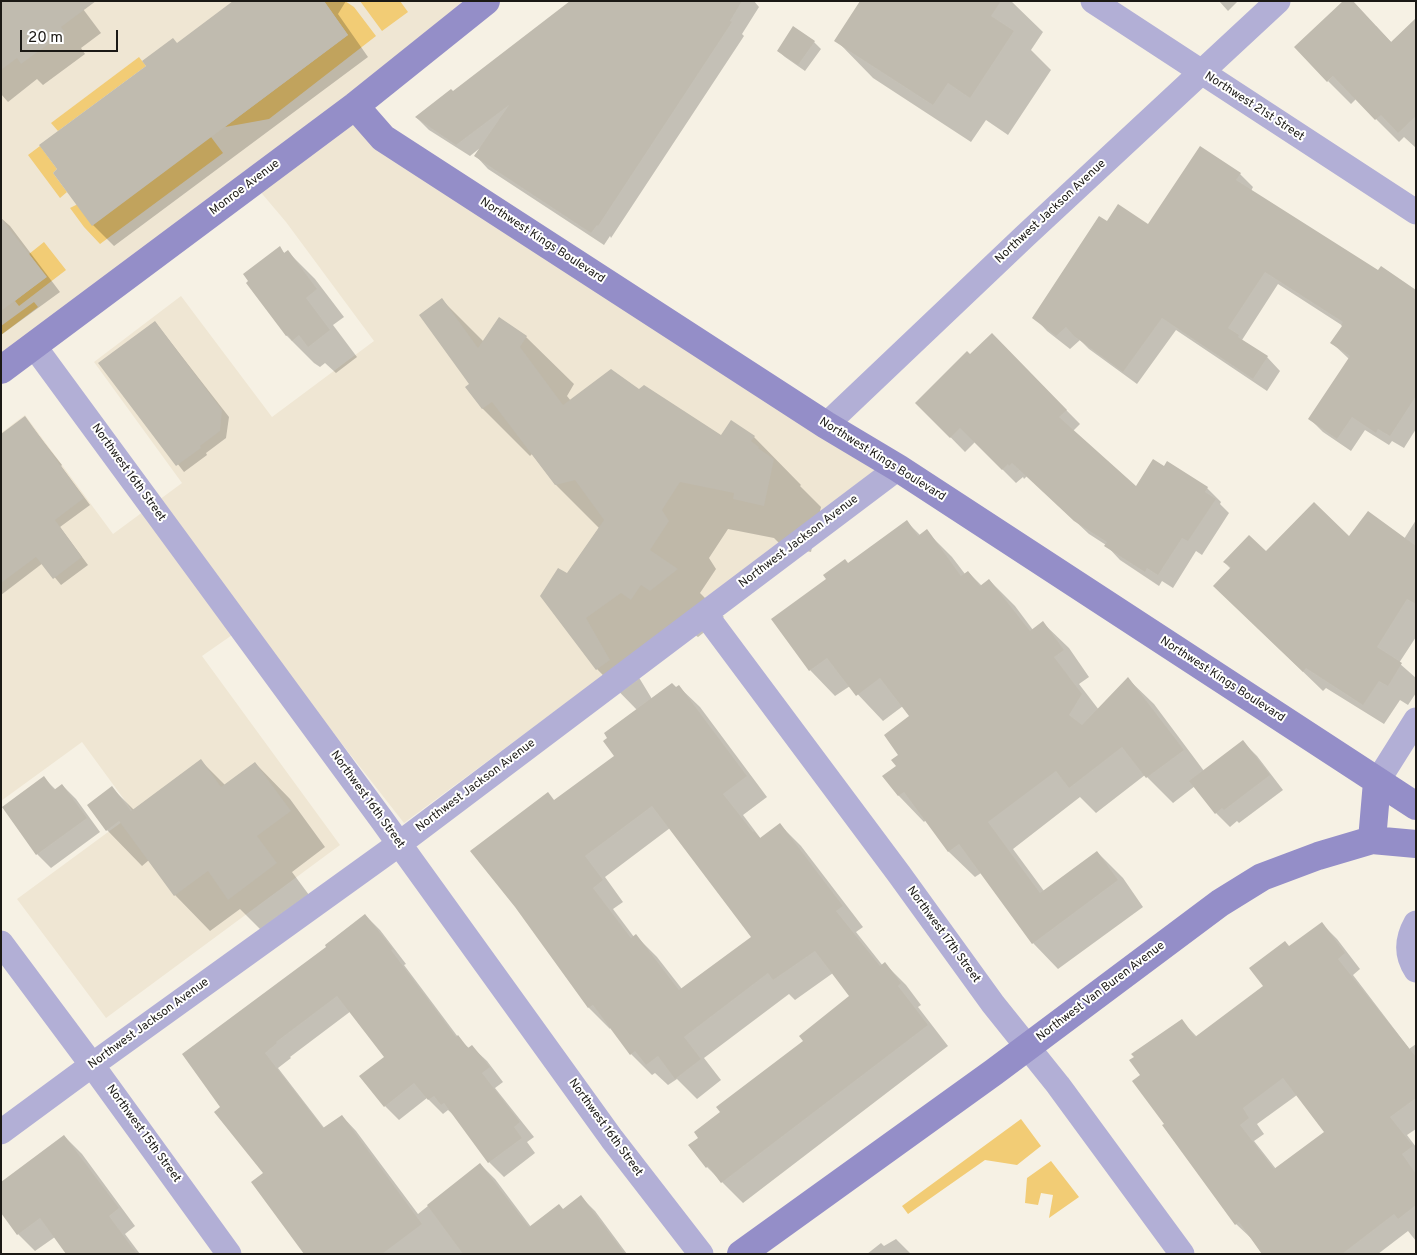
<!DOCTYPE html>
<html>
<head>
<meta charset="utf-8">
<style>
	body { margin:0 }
	#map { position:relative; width:1417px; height:1255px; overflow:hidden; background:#f6f1e4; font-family:Overpass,sans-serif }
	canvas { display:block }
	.frame { position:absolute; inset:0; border:2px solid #1b1915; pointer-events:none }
	.scale { position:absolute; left:20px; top:30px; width:98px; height:22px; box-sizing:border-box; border:2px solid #1b1915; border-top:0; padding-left:6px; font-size:15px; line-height:18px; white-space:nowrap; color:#1b1915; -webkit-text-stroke:4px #fff; paint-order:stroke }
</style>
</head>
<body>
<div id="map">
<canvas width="1417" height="1255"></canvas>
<div class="frame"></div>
<div class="scale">20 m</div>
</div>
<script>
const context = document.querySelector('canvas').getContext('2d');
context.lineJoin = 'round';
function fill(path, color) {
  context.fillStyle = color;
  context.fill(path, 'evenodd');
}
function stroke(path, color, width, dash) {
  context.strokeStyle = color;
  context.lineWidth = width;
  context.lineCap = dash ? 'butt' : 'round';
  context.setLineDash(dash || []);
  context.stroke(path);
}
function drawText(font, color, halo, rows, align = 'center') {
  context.font = font + ' Overpass,sans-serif';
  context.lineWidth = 4;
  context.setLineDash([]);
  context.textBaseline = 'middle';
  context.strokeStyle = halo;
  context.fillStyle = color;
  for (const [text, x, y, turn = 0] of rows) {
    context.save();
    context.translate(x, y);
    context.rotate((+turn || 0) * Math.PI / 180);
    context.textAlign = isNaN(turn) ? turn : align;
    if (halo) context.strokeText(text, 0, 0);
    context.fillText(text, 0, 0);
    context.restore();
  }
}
fill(new Path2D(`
	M1,1H463L356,106L893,461L404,823L248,624L202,656L340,845L106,1018L17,899L134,813L82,742L1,801V433L25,415L113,534L182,483L94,362L181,296L272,417L374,341L286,222L253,183L1,370Z`), '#efe6d3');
fill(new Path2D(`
	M324,1H345L354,7L376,36L269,119L225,127L348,35Z
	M360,1H400L408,12L382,31Z
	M139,57L146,66L58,131L51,123Z
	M211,137L223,153L100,244L84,227L70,208Z
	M40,146L57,169L53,173L67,192L60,198L28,155Z
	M44,242L66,270L19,306L15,301L46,277L29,254Z
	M34,302L38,307L1,335V326Z
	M1021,1119L1041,1146L1017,1165L985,1160L908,1214L902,1206Z
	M1051,1161L1079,1197L1049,1218L1053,1195L1041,1193L1038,1205L1025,1203L1027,1178Z`), '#f2cc75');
fill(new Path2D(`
	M1,1H77L101,33L81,48L85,54L43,85L37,79L8,102L1,94Z
	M235,1H346L338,14L368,57L114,246L93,225L177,44Z
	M572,1H754L759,7L742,34L744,36L611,238L610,236L604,245L488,169L476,156L480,148L470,156L429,130L416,117L454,93Z
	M862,1H1011L1043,32L1031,50L1051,70L1008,135L986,120L971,142L873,78L836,40Z
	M1219,1H1238L1228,11Z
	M1416,20V148L1404,137L1399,142L1356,99L1351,104L1328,81L1376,26L1392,43Z
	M814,42L821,49L805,71L785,57L778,51Z
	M1240,174L1253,187L1251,191L1378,272L1416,291V429L1404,448L1392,441L1389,445L1365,430L1351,451L1323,432L1310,419L1349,359L1332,343L1343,326L1278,284L1242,340L1267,357L1280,371L1267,391L1176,330L1137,384L1089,349L1080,340L1070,349L1047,331L1034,317L1108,223L1148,226Z
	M1,218L10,226L60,292L1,335Z
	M280,248L285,254L288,252L315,279L344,317L333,325L357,357L336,373L325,363L320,367L314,363L287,336L247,283Z
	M442,300L484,342L526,337L574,384L567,396L571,401L639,391L721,437H754L801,485L800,486L821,507L811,552L782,546L774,538L728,529L709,558L716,569L700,593L724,617L698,637L689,631L632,666L652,699L679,687L700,707L767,797L743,815L761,839L780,825L801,846L863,927L856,932L883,966L885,964L906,985L921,1005L918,1007L948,1046L743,1203L707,1167L700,1138L721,1112L804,1041L851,996L833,973L795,1000L789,994L704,1058L721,1080L697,1099L677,1079L668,1085L655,1073L652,1075L631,1054L611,1027L610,1029L589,1008L555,801L616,756L637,710L597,669L567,575L599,528L556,485L532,454L530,456L482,408L471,384ZM670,828L753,937L682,989L657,957L636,936L634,937L613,909L623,902L605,877Z
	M155,322L229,417L226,438L206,453L207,455L184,472L100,364Z
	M992,335L1080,424L1073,431L1136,487L1165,467L1207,488L1221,502L1220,504L1229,513L1202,555L1196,551L1173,588L1162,581L1159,586L1120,560L1106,545L1089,534L1027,476L1024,479L1023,477L1016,483L975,442L965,452L917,403Z
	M25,418L62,465L61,466L90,505L60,527L88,565L61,585L43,563L1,595V435Z
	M1416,520V637L1399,663L1416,678V693L1408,705L1400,700L1384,724L1326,688L1323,691L1235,606L1231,569L1224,562L1350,538L1404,539Z
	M907,522L920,535L926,531L952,557L965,574L968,572L982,586L989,580L1015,606L1033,630L1043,623L1069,648L1089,677L1079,684L1099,710L1128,679L1154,704L1204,771L1243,742L1257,756L1283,790L1239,823L1237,821L1230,827L1216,813L1195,786L1173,803L1145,775L1096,813L1080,797L1013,849L1044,891L1097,852L1123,878L1143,907L1058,969L1033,943L981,873L975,877L949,852L926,820L924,822L899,796L884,776L897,766L910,716L903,706L883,721L850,686L835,696L810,670L849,564Z
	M201,761L225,785L255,763L290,799L325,847L292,872L312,899L265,934L240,909L210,931L175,895L149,860L142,866L107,830L112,788L134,810Z
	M44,778L56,790L62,785L76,799L100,832L51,868L37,854Z
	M365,915L380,930L406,964L404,965L461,1041L470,1049L472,1047L487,1061L503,1082L495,1088L534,1137L527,1142L535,1153L504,1177L489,1162L457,1118L448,1110L443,1114L427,1098L399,1120L385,1106L386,1057L351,1011L290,1057L291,1058L278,1068L325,1129L342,1116L356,1131L418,1214L480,1164L495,1179L531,1227L563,1210L581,1197L595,1211L627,1254H306L264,1174L222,1107L328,947Z
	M1322,924L1337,939L1360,969L1353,975L1408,1047L1409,1049L1416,1044V1129L1407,1135L1416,1147V1241L1408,1231L1378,1254H1262L1252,1239L1236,1224L1166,1124L1141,1076L1181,1020L1197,1037L1264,986L1290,948ZM1297,1095L1326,1132L1276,1169L1254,1141L1264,1134L1257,1124Z
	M64,1136L82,1154L135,1226L125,1234L140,1254H69L55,1237L35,1251L18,1234Z
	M896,1239L911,1254H867L881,1243L884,1246Z`), '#0003');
fill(new Path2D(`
	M1,1H96L61,27L65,32L21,64L17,58L1,70Z
	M233,1H324L348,35L92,226L53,173L57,169L39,145L146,66L142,61L173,38L177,43Z
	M570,1H742L730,21L732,22L598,226L597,225L591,233L474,156L509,105L456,145L415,117L451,89L453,91Z
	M860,1H1001L991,16L1014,31L970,98L948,83L933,105L834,41Z
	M1343,1H1353L1391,42L1416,18V116L1398,133L1381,115L1375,120L1333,76L1327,82L1294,47Z
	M793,26L815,41L798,65L777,51Z
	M1200,146L1241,173L1236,180L1378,270L1381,266L1416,290V396L1390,436L1378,429L1376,433L1352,417L1337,439L1308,419L1350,356L1330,343L1342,326L1341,325L1343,322L1265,272L1228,328L1239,335L1238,337L1268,356L1253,379L1162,318L1123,372L1074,336L1066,327L1056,336L1032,318L1099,216L1107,221L1118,204L1148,224Z
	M1,218L47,277L1,311Z
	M280,246L284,253L288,250L317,289L306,298L330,330L308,347L299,335L292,341L288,335L286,336L246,283L248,281L243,274Z
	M442,298L478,348L499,317L527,336L520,347L563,405L611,369L639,389L644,385L721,435L731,420L755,436L751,441L759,447L758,448L774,459L764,506L733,499L734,493L680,482L662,510L669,521L650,550L678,569L650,591L641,585L631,600L621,593L586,618L610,660L596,670L540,596L558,568L567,573L604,520L575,480L555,485L492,402L482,409L465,387L469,384L419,315Z
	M155,321L222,410L220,431L200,446L201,448L176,466L98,363Z
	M992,333L1067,410L1059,417L1136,486L1153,459L1164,466L1167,461L1208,487L1205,492L1216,499L1188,541L1182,538L1158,575L1147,568L1145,572L1104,546L1107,542L1074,521L1012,463L1009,466L1008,464L1002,470L960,428L950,438L915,403L967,351L970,354Z
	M25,416L84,498L55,520L82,557L53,579L36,557L1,583V434Z
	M1314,502L1349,536L1368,511L1416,546V604L1407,599L1377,647L1402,663L1388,686L1379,681L1363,705L1306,668L1303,672L1213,586L1231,567L1223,562L1249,535L1266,551Z
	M907,520L918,536L927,529L961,576L968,571L980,586L989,579L1030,631L1043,621L1064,650L1054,657L1082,694L1069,715L1082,725L1128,677L1184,750L1146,778L1122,747L1069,788L1056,771L988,822L1040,893L1097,851L1118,880L1032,944L959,844L948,852L904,792L898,796L882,776L896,766L891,760L898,755L884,735L909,716L880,678L856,696L827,658L809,671L771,619L826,579L823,575L845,559L848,563Z
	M672,683L676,687L679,685L747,776L723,794L753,832L754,831L760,838L780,823L843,906L836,911L880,966L885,962L901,983L898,986L928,1025L721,1183L708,1166L706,1168L688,1145L698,1138L694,1132L720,1112L716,1107L803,1041L799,1036L849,996L815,951L773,980L768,973L684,1037L701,1059L675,1079L658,1056L646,1065L635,1051L630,1055L593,1005L588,1008L515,907L470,851L548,792L554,800L614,756L603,741L607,738L604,733ZM652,806L751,937L679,990L636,934L631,938L593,888L603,880L585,856Z
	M1243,740L1270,775L1224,810L1222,808L1215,814L1189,781Z
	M201,759L221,787L255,762L291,811L257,836L277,863L228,900L208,871L174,896L119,821L106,831L87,805L112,786L131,811Z
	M44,776L54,790L62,784L87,818L36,855L2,807Z
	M365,914L393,949L391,950L456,1037L458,1035L468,1048L472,1045L490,1067L482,1073L520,1122L514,1127L522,1138L488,1163L444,1103L441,1105L434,1096L428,1100L414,1083L384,1107L359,1076L384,1057L337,996L276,1042L277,1043L265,1053L323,1128L342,1115L422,1224L382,1254H304L251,1182L263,1173L214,1112L220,1107L182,1054L326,947L325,945Z
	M1322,922L1345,953L1338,959L1416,1057V1098L1390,1117L1413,1146L1402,1154L1416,1174V1205L1398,1219L1394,1214L1342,1254H1262L1239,1222L1235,1225L1162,1125L1164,1124L1132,1081L1140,1075L1129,1060L1134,1057L1131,1054L1182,1019L1195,1037L1263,986L1249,968L1285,941L1289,946ZM1283,1078L1324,1132L1274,1169L1240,1125L1249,1118L1243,1108Z
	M64,1135L119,1208L109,1216L137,1254H66L40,1218L17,1235L1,1213V1182Z
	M480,1163L529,1227L559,1204L563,1209L581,1195L625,1254H463L427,1205Z`), '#c0bbaf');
stroke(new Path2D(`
	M1093,1L1416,212
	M34,346L382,820L612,1139L701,1254
	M826,425L1025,236L1278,1
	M705,614L899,874L993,1004L1058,1085L1182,1254
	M1377,782L1416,720
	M1416,923C1407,939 1406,955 1416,970
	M1,943L92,1065L229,1254
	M1,1132L92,1065L399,844L898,468`), '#b2afd6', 25);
stroke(new Path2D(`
	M355,106L383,138L826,425L898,468L1416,806
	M1,370L355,106L486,1
	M1372,840L1377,782
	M741,1254L994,1072L1220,903L1262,877L1318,856L1372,840L1416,844`), '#948ec8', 28);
drawText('12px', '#1b1915', '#fff', [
	["Northwest 21st Street",1254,107,33],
	["Monroe Avenue",245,188,-37],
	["Northwest Jackson Avenue",1051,212,-43],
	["Northwest Kings Boulevard",542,241,33],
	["Northwest Kings Boulevard",882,460,32],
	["Northwest 16th Street",128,473,54],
	["Northwest Jackson Avenue",799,542,-37],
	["Northwest Kings Boulevard",1222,680,33],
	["Northwest Jackson Avenue",476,786,-37],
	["Northwest 16th Street",367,800,54],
	["Northwest 17th Street",943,935,54],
	["Northwest Van Buren Avenue",1101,992,-37],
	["Northwest Jackson Avenue",149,1024,-36],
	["Northwest 16th Street",605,1128,54],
	["Northwest 15th Street",143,1134,54]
]);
</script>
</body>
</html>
